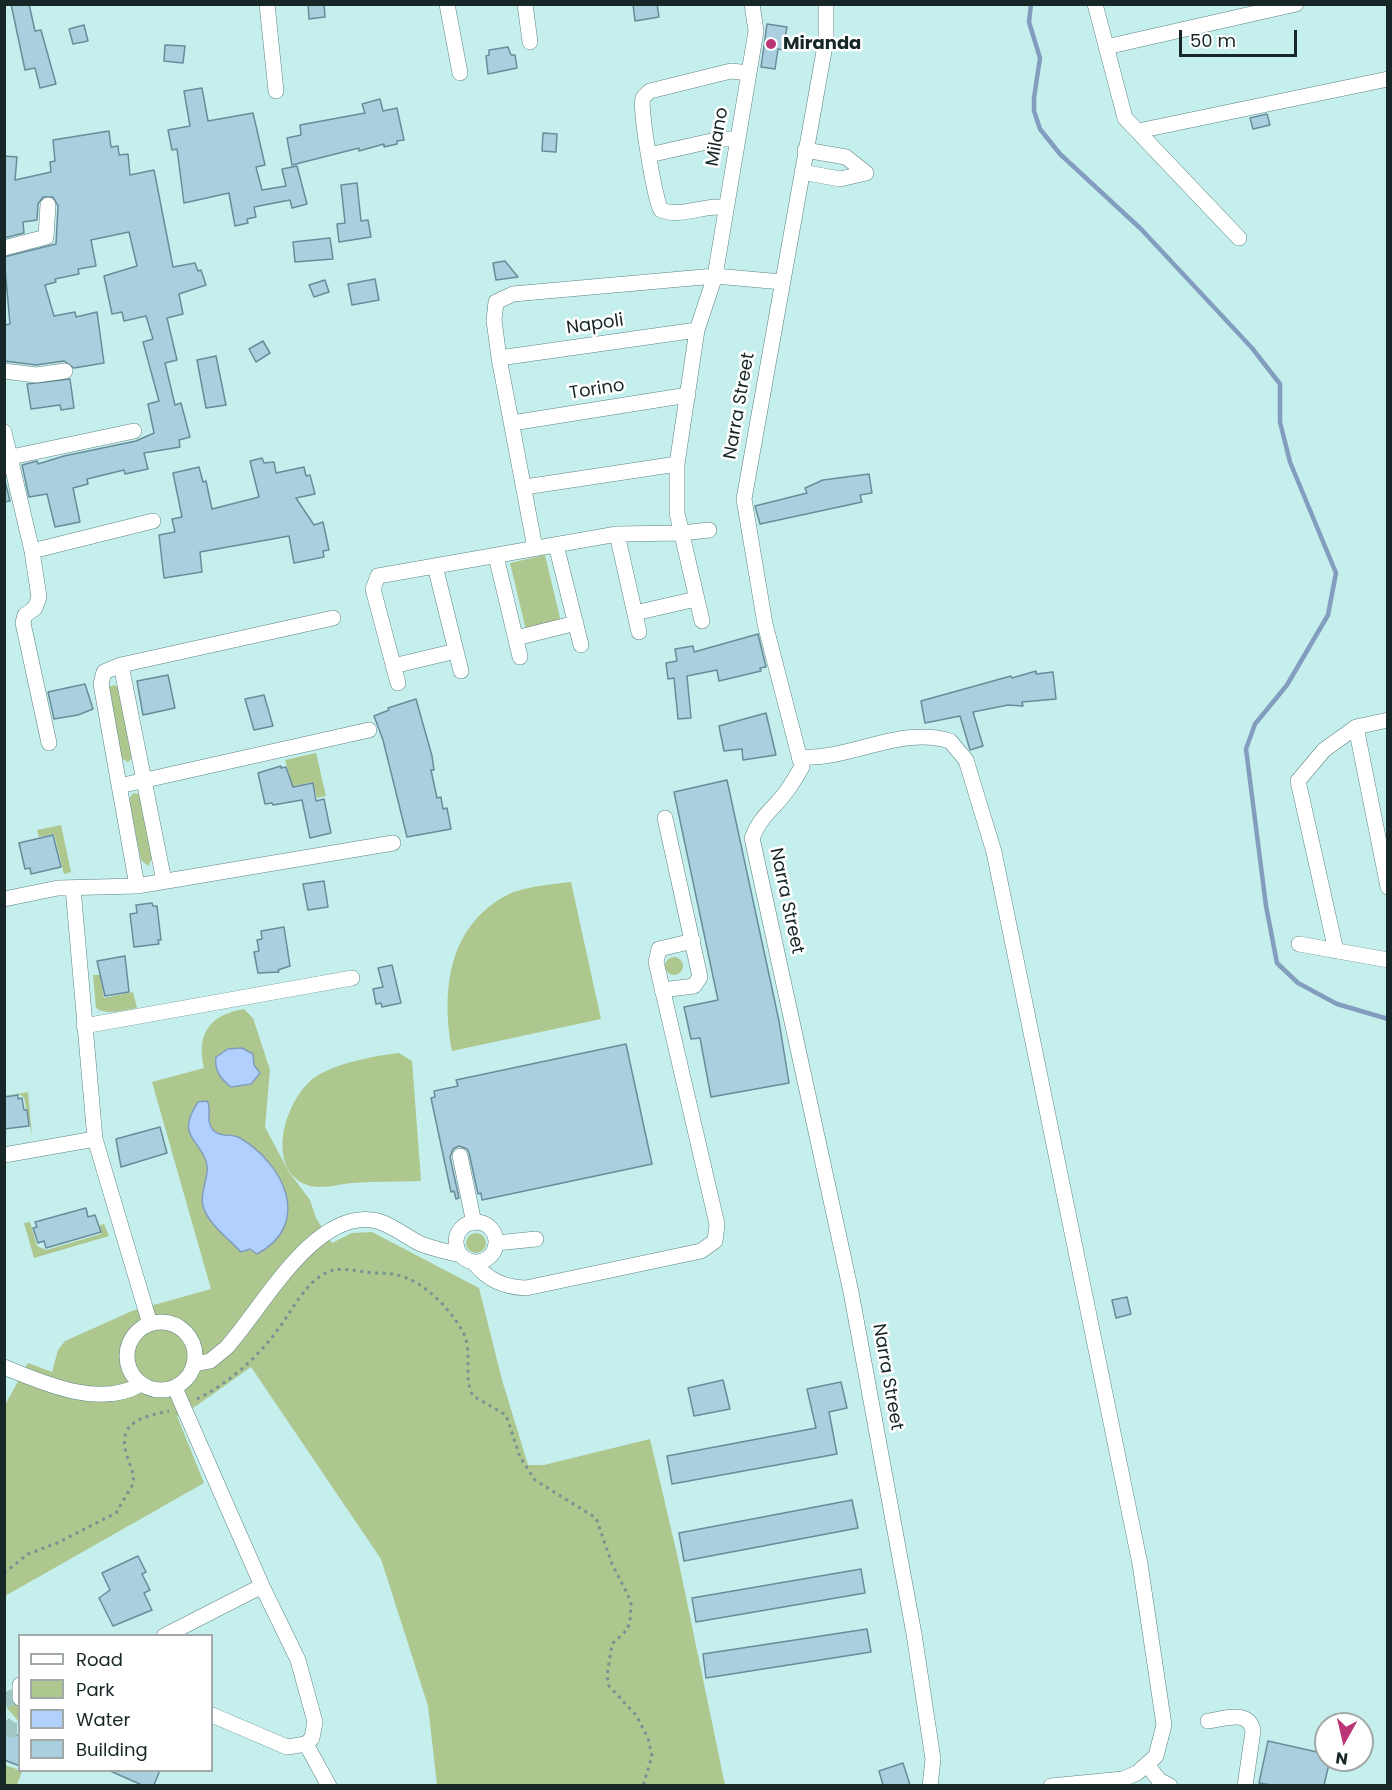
<!DOCTYPE html>
<html>
<head>
<meta charset="utf-8">
<style>
	body { margin:0 }
	#map { position:relative; width:1392px; height:1790px; overflow:hidden; background:#c4efed; font-family:Poppins,sans-serif }
	canvas { display:block }
	.frame { position:absolute; inset:0; border:6px solid #172727; pointer-events:none }
	.legend { position:absolute; left:18px; top:1634px; width:195px; height:138px; box-sizing:border-box; background:#fff; border:2px solid #a2a9a9; margin:0; padding:8px 10px; list-style:none; font-size:18px; color:#172727 }
	.legend li { display:flex; align-items:center; gap:12px; height:30px }
	.legend b { width:30px; border:2px solid #a2a9a9 }
	.north { position:absolute; left:1314px; top:1712px; width:60px; height:60px; box-sizing:border-box; background:#fff; border:2px solid #a2a9a9; border-radius:50%; rotate:188deg; font-size:16px; font-weight:700; line-height:24px; text-align:center; color:#172727 }
	.north::after { content:''; display:block; margin:auto; width:21px; height:27px; background:#bc3677; clip-path:polygon(50% 0,100% 100%,50% 72%,0 100%) }
	.scale { position:absolute; left:1179px; top:30px; width:118px; height:27px; box-sizing:border-box; border:3px solid #172727; border-top:0; padding-left:8px; font-size:18px; line-height:21px; white-space:nowrap; color:#172727; -webkit-text-stroke:4px #fff; paint-order:stroke }
</style>
</head>
<body>
<div id="map">
<canvas width="1392" height="1790"></canvas>
<div class="frame"></div>
<ul class="legend">
<li><b style="height:8px;background:#fff"></b>Road</li>
<li><b style="height:16px;background:#adc78f"></b>Park</li>
<li><b style="height:16px;background:#b1d0fe"></b>Water</li>
<li><b style="height:16px;background:#aacfde"></b>Building</li>
</ul>
<div class="north">N</div>
<div class="scale">50 m</div>
</div>
<script>
const context = document.querySelector('canvas').getContext('2d');
context.lineJoin = 'round';
function fill(path, color) {
  context.fillStyle = color;
  context.fill(path, 'evenodd');
}
function stroke(path, color, width, dash) {
  context.strokeStyle = color;
  context.lineWidth = width;
  context.lineCap = dash ? 'butt' : 'round';
  context.setLineDash(dash || []);
  context.stroke(path);
}
function drawText(font, color, halo, rows, align = 'center') {
  context.font = font + ' Poppins,sans-serif';
  context.lineWidth = 5;
  context.setLineDash([]);
  context.textBaseline = 'middle';
  context.strokeStyle = halo;
  context.fillStyle = color;
  for (const [text, x, y, turn = 0] of rows) {
    context.save();
    context.translate(x, y);
    context.rotate((+turn || 0) * Math.PI / 180);
    context.textAlign = isNaN(turn) ? turn : align;
    if (halo) context.strokeText(text, 0, 0);
    context.fillText(text, 0, 0);
    context.restore();
  }
}
fill(new Path2D(`
	M545,555L561,622L526,630L510,563Z
	M114,685L118,687L132,758L128,762L121,758L109,687Z
	M316,753L326,796L317,798L313,782L293,786L285,760Z
	M133,793L139,794L152,859L148,866L141,860L129,800Z
	M61,825L71,872L64,874L54,834L39,837L37,830Z
	M571,882L601,1019L452,1051C442,995 446,933 500,899C520,886 548,885 571,882Z
	M665 966a9 9 0 1 1 18 0a9 9 0 1 1-18 0Z
	M93,975H100L104,998L133,992L137,1008C123,1010 108,1016 96,1008Z
	M244,1009L253,1018L270,1070L265,1127L289,1172L310,1200L316,1218L332,1243L352,1233L372,1232L479,1288L502,1380L528,1465H544L650,1439L677,1554L725,1785H437L428,1706L381,1559L251,1367L196,1406L177,1416L204,1483L5,1596V1405L28,1363L52,1372L58,1350L65,1341L132,1311L211,1289L152,1082L204,1068C196,1033 210,1015 244,1009Z
	M399,1053L412,1061L421,1181C399,1182 376,1181 353,1183C339,1184 320,1190 307,1185C262,1168 287,1091 320,1074C342,1062 374,1056 399,1053Z
	M28,1092L32,1135L24,1098L21,1095L5,1096Z
	M30,1222L37,1246L46,1250L101,1234L100,1225L104,1224L109,1236L34,1258L24,1223Z
	M466 1243a10 10 0 1 1 20 0a10 10 0 1 1-20 0Z
	M18,1704L19,1722L7,1708L9,1705Z
	M5,1765L22,1771L17,1785H5Z`), '#adc78f');
const water = new Path2D(`
	M242,1048L253,1054L254,1065L260,1073L251,1084L231,1087C221,1079 214,1071 216,1057L228,1049Z
	M207,1101C213,1110 204,1121 214,1131C221,1138 232,1133 240,1138C284,1164 313,1224 257,1254L250,1249L241,1252C229,1239 207,1223 203,1206C199,1193 209,1179 207,1165C202,1139 174,1138 198,1102Z`);
fill(water, '#b1d0fe');
stroke(water, '#839dbe', 1.5);
stroke(new Path2D(`
	M1031,4L1029,22L1040,58L1034,98V111L1040,129L1060,154L1141,229L1252,348L1280,384V422L1290,462L1336,573L1328,615L1287,685L1255,724L1246,749L1266,906L1277,963L1298,983L1337,1004L1388,1019`), '#839dbe', 4.5);
const building = new Path2D(`
	M11,4H29L35,31L41,30L56,84L40,88L35,68L25,70Z
	M308,4H324L325,17L309,19Z
	M633,4H657L659,17L635,21Z
	M767,24L787,27L783,50L778,49L775,69L761,67Z
	M84,25L88,41L73,44L69,29Z
	M165,45L185,46L183,63L164,61Z
	M508,47L511,55H515L517,68L488,74L486,56L489,55V50Z
	M202,88L208,121L253,113L265,165L256,167L262,190L286,186L282,169L297,166L307,204L292,208L290,200L254,207L256,217L247,219L248,223L235,226L229,193L184,203L177,149L172,150L168,130L190,126L184,91Z
	M380,99L383,111L397,108L404,140L397,141V144L384,147V144L359,151V148L292,165L287,138L301,135L300,125L365,113L362,104Z
	M1267,114L1270,125L1253,129L1250,118Z
	M109,131L111,147L118,146L119,155L128,154L130,175L154,170L173,267L195,263L198,271L201,270L206,285L179,294L183,314L167,318L177,360L165,363L175,405L181,403L190,437L179,440L180,447L144,453L148,469L125,474L124,470L87,479L88,484L73,488L80,522L55,527L47,494L29,497L22,465L37,461L38,464L64,456L136,441L154,433L148,404L159,401L143,342L153,339L146,316L124,321L122,312L112,314L104,276L137,266L129,232L91,240L96,266L78,269L79,274L55,279L56,282L45,285L54,316L75,312L76,317L97,312L104,363L74,368L64,361L36,365L4,361V325L10,324L4,257L56,244L58,206L53,197H43L38,204L37,220L23,222L24,233L4,238V156L17,157L15,180L51,172L50,162L55,161L53,140Z
	M543,133L557,134L556,152L542,151Z
	M357,183L361,221L368,220L371,237L339,242L337,224L345,223L341,185Z
	M330,238L333,259L295,262L293,242Z
	M505,261L518,277L496,280L493,263Z
	M375,279L379,300L352,305L348,284Z
	M325,280L329,292L314,297L309,285Z
	M263,341L270,353L256,362L249,349Z
	M216,356L226,405L206,408L197,360Z
	M70,379L74,408L61,410L60,405L31,409L27,384Z
	M262,458L264,463L274,462L276,473L304,467L306,476L310,475L315,494L296,498L314,525L323,522L329,550L323,551L324,557L294,563L289,536L200,552L202,572L164,578L159,535L175,532L172,519L182,517L173,473L199,467L203,482L206,481L212,509L259,497L250,461Z
	M869,474L872,493L860,495L862,502L760,524L755,506L807,493L805,488L823,480Z
	M4,477L10,501L4,502Z
	M758,634L766,667L760,668L761,671L719,681L717,670L687,676L691,718L678,719L674,678L668,679L666,663L677,661L675,649L693,646L694,652Z
	M1036,671V674L1053,672L1056,699L1022,702L1023,706L1008,705L973,712L983,746L970,750L960,716L925,723L921,701L1011,676L1012,678Z
	M168,675L175,708L143,715L137,681Z
	M85,684L93,709L78,715L54,719L48,692Z
	M264,695L273,726L254,730L245,699Z
	M416,699L432,756L434,770H431L437,798L441,797L443,809L447,808L451,829L407,837L383,740L374,716L389,710L388,708Z
	M766,713L776,755L743,760L742,749L724,751L719,726Z
	M281,766V768L286,767L293,787L313,783L316,801L324,799L331,833L310,838L302,800L273,805L272,803L265,804L258,773Z
	M727,780L779,1021L789,1083L711,1097L700,1038L691,1039L684,1007L718,1000L674,792Z
	M53,835L61,867L31,874L30,868L25,869L19,843Z
	M324,881L328,907L308,910L303,884Z
	M152,903L153,906H157L161,940H158L159,944L134,947L130,914L137,913L136,905Z
	M284,927L290,966L278,970L279,972L258,973L254,952L259,951L257,940L262,939L261,931Z
	M125,956L129,992L105,996L97,961Z
	M392,965L401,1003L382,1007L381,1003L376,1004L373,989L383,987L378,968Z
	M626,1044L652,1164L482,1200L481,1193L478,1194L469,1153L467,1149L459,1146L453,1149L450,1157L459,1198L456,1199L454,1191L451,1192L431,1098L435,1097L434,1091L458,1086L456,1080Z
	M18,1095V1099L22,1098L24,1110H27L29,1126L4,1129V1097Z
	M160,1127L167,1153L121,1167L116,1139Z
	M86,1208L88,1217L95,1215L101,1232L46,1248L44,1241L38,1243L33,1228L37,1227L35,1222Z
	M1127,1297L1131,1314L1116,1318L1112,1300Z
	M723,1380L730,1409L694,1416L688,1388Z
	M841,1382L847,1408L829,1412L837,1454L672,1484L667,1456L816,1428L807,1389Z
	M852,1500L858,1528L684,1561L679,1533Z
	M138,1556L146,1572L142,1574L150,1590L144,1593L152,1610L113,1626L99,1598L110,1590L102,1573Z
	M861,1569L865,1593L696,1622L692,1598Z
	M867,1629L871,1652L706,1678L703,1654Z
	M4,1732L20,1736V1766L4,1760Z
	M1268,1741L1326,1754V1760H1330L1324,1785H1271L1259,1783Z
	M903,1763L910,1785H883L879,1771Z
	M108,1770H160L154,1785H142Z`);
fill(building, '#aacfde');
stroke(building, '#698c9a', 1.5);
stroke(new Path2D(`
	M4,1702L12,1697L20,1698
	M4,1724L12,1730H20`), '#a1c7c5', 15, [15, 8]);
const minor = new Path2D(`
	M267,4L276,91
	M447,4L460,73
	M525,4L530,42
	M826,4V40L744,499L765,624L802,767C797,775 792,784 786,792C773,810 761,815 752,838L851,1292L914,1634L933,1759L930,1786
	M1095,4L1125,118L1239,238
	M1106,47L1296,4
	M1138,131L1388,79
	M805,150L846,157L866,173
	M649,155L720,139H738
	M802,172L840,179L866,173
	M726,207C706,204 680,218 661,210C655,201 639,107 643,98C645,95 648,93 650,91L731,71L749,73
	M4,248L46,237L48,205
	M499,358L697,330
	M4,371L36,375L65,371
	M512,423L688,395
	M4,432L32,551L39,597L35,608L25,615L23,623L49,743
	M11,457L134,431
	M525,487L677,464
	M617,534L639,632
	M556,545L581,645
	M535,548L499,358L494,320L496,302L513,294L715,276L782,282
	M32,551L153,521
	M496,556L520,657
	M435,566L461,671
	M635,613L696,599
	M702,621L677,513V464L697,330L715,276L756,31L752,4
	M516,638L576,623
	M121,665L164,881
	M393,666L456,651
	M398,683L373,589L378,576L617,534L682,533L709,530
	M1356,727L1388,887
	M799,757C849,761 901,725 950,741L966,760L994,852L1140,1564L1164,1725L1156,1756L1137,1773L1123,1779L1051,1786
	M119,786L369,730
	M137,886L101,684L104,672L121,665L333,618
	M4,899L58,888L137,886L393,843
	M1299,944L1388,960
	M1336,951L1298,781L1324,750L1356,727L1388,720
	M662,990L694,986L700,977L665,818
	M84,1026L352,978
	M95,1139L150,1324
	M4,1155L95,1139L73,888
	M460,1156L474,1223
	M456 1242a20 20 0 1 1 40 0a20 20 0 1 1-40 0Z
	M496,1243L536,1239
	M473,1262C488,1280 503,1287 526,1288L701,1251L715,1241L717,1224L656,962L659,949L693,941
	M127 1356a34 34 0 1 1 68 0a34 34 0 1 1-68 0Z
	M195,1364L210,1361L226,1348C261,1310 312,1212 372,1220C389,1222 406,1237 421,1244C434,1249 448,1252 461,1255
	M4,1367C44,1383 100,1409 141,1384
	M175,1388L262,1586L298,1660L315,1722L312,1738L306,1744L287,1747L212,1715
	M164,1636L262,1586
	M20,1685V1698
	M1208,1721C1225,1719 1249,1709 1253,1731L1245,1786
	M306,1744L329,1786
	M1148,1766L1159,1780L1170,1786`);
stroke(minor, '#5c8483', 16);
stroke(new Path2D(`
	M197,1399C227,1384 256,1359 276,1332C291,1313 301,1289 322,1275C335,1266 350,1270 366,1272C376,1274 387,1272 397,1275C424,1281 448,1307 462,1330C474,1351 462,1375 473,1396L506,1415L520,1457L535,1480L596,1518L612,1564L628,1595L631,1604L630,1622L627,1630L612,1644L607,1676L609,1686L636,1715L648,1738L652,1756L643,1786
	M4,1573L28,1554L57,1543L116,1513L133,1484C135,1474 130,1466 127,1456C116,1421 143,1417 169,1411`), '#759493', 3, [3, 4.5]);
stroke(minor, '#fff', 15);
for (const [x, y, r, color] of [
	[771,44,6,"#bc3677"]
]) {
  const dot = new Path2D();
  dot.arc(x, y, r, 0, 2 * Math.PI);
  context.fillStyle = color;
  context.fill(dot);
  stroke(dot, '#fff', 2);
}
drawText('bold 18px', '#172727', '#fff', [
	["Miranda",783,44]
], 'left');
drawText('18px', '#172727', '#fff', [
	["Milano",718,137,-80],
	["Napoli",595,325,-8],
	["Torino",597,390,-9],
	["Narra Street",740,406,-80],
	["Narra Street",786,901,78],
	["Narra Street",887,1377,80]
]);
</script>
</body>
</html>
